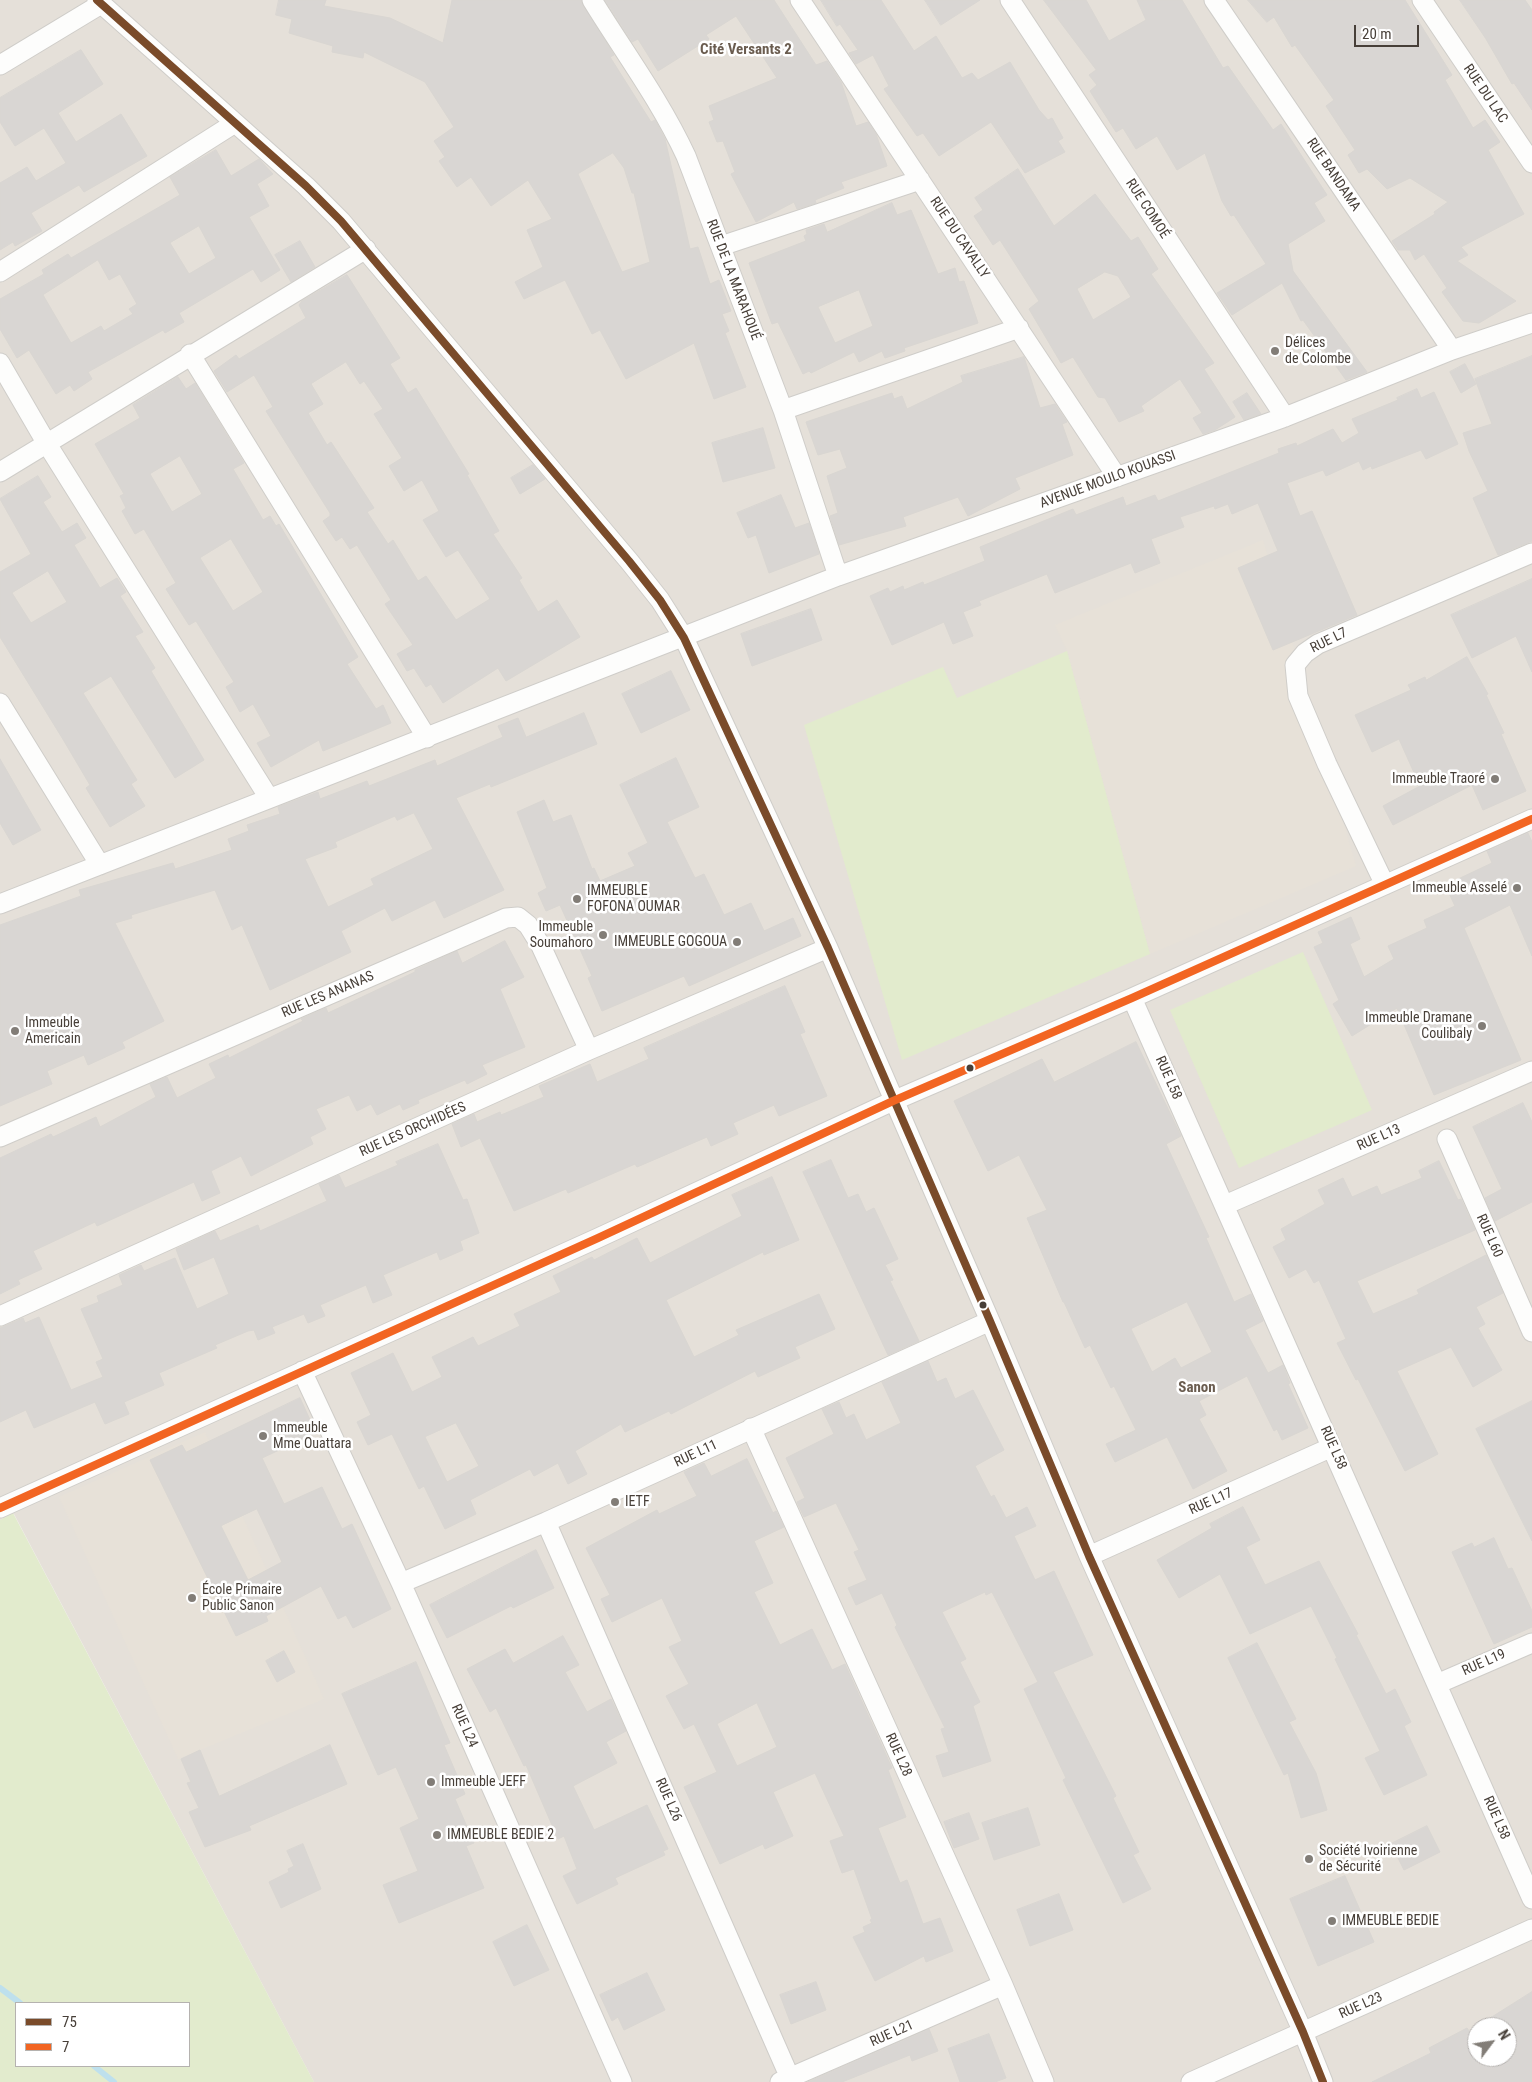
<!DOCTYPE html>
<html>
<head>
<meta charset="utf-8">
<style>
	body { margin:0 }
	#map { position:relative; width:1532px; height:2082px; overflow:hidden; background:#f1efec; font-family:"Roboto Condensed",sans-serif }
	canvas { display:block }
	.legend { position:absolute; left:15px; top:2002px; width:175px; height:65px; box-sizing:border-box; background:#fff; border:1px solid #b5b2af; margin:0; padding:6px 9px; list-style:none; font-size:15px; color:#473f38 }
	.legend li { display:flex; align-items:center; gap:10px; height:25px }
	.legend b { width:25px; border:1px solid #b5b2af }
	.north { position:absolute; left:1467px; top:2017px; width:50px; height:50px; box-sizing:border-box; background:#fff; border:1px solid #b5b2af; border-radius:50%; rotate:59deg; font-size:14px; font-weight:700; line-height:20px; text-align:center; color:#473f38 }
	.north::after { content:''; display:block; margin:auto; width:18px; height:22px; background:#827d77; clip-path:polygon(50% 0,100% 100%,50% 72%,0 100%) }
	.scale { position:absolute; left:1354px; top:25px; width:65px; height:22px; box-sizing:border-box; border:2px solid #473f38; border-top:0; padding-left:6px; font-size:15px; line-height:18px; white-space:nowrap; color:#473f38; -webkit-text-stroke:4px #fff; paint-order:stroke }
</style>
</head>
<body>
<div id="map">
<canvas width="1532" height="2082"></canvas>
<ul class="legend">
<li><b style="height:6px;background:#7a4b2a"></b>75</li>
<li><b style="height:6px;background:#f26522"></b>7</li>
</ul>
<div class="north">N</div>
<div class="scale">20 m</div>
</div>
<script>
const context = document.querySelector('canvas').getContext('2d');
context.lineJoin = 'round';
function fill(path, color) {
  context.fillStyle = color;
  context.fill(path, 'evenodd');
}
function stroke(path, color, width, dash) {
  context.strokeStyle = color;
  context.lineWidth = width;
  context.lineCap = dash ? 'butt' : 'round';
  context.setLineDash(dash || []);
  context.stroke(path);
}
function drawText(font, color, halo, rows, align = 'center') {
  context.font = font + ' "Roboto Condensed",sans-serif';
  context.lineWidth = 5;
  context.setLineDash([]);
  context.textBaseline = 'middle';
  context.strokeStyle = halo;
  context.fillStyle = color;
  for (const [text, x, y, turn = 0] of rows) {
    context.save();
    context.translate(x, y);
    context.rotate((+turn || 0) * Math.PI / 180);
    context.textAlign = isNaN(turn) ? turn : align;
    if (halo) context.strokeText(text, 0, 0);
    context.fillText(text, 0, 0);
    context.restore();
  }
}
fill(new Path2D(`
	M0,0H1532V2082H314L14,1514L0,1520ZM1477,2027H1507V2057H1477Z`), '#e5e0d9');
fill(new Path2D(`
	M1263,540L1356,866L1150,954L1067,651L1055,625Z
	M205,1432L324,1699L178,1759L59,1497Z`), '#e7e1d8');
fill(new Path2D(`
	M1067,651L1150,954L902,1060L804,725L943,667L957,698Z
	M1303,952L1372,1110L1239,1168L1170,1010Z
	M13,1513L314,2082H0V1520ZM189,2003V2066H16V2003Z`), '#e2ebcd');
stroke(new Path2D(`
	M0,1988L20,2003
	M94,2066L114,2082`), '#bee0ed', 6);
const building = new Path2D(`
	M279,0H326L324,6L390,18L443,43L452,0H581L614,55L610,57L651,122L655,120L665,139L690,249L698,247L710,284L719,280L731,311L722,314L729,331L725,333L746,387L714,399L694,343L626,379L600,330L592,334L565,280L524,299L515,282L543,267L527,230L552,219L528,180L491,206L471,177L457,187L439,161L445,157L434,141L454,127L425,82L364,52L363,58L332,52L333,46L289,33L292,19L276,15ZM613,153L624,168L632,193H634L650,262L622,272L578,174Z
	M605,0H774L816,65L827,61L841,82L856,126L868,122L876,134L887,166L841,182L844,188L815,200L816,203L797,209L794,202L756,222L731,174L735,172L723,141L717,142L709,122L714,120L709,106L777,78L736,16L706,35L709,39L658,71L638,39L632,42Z
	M821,0H881L914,51L936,36L962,78L972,73L978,80L1010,62L1039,110L1048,120L1052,118L1063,138L1058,141L1065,152L1025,173L991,122L939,156L923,133L917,136L884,89L889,86L873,55L856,64L849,53L858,50L840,24L837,26Z
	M925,0H980L941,25Z
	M1044,0H1086L1109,41L1146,20L1137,0H1182L1223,68L1228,66L1273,130L1281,124L1327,195L1314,203L1325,221L1288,244L1293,271L1367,372L1346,380L1303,320L1301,321L1282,283L1232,315L1217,293L1266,264L1234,215L1231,216L1222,201L1205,153L1177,170L1157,136L1136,149L1123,128L1116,132L1090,91L1097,85L1089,75L1096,70Z
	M1248,0H1405L1452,75L1445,80L1473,128L1485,120L1500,142L1488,150L1524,214L1461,247L1468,255L1457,261L1516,301L1479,323L1463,321L1442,292L1447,288L1424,254L1415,260L1410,250H1398L1392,241L1435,214L1434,212L1448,202L1410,178L1387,189L1367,169L1359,173L1348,155L1355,150L1326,106L1334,100L1295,45L1292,47L1274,17L1267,22Z
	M1460,0H1525L1532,10V110L1514,83L1512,84L1486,39Z
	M81,50L103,84L58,113L76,142L121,114L147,156L84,192L79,185L31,213L42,231L15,246L13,242L0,250V183L27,167L36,181L66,163L44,128L15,146L0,122V98Z
	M216,150L231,176L259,159L273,174L257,184L269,206L249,217L280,270L261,282L253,269L179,313L184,322L165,333L163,330L147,339L88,372L92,379L74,391L70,385L56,394L29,350L17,358L0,329V299L44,274L42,270L68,254L71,258L180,195L170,177ZM199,226L216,258L189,274L170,243ZM98,260L109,280L120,274L137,304L129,309L133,314L104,331L101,326L71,343L43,295Z
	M1018,169L1054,226L1095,194L1131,241L1138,237L1158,269L1151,274L1214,363L1204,369L1235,417L1215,430L1203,434L1193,418L1202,413L1180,379L1141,406L1144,411L1119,422L1105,398L1098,397L1073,357L1061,363L1029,309L1039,301L1000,240L993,245L974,216L983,210L975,198ZM1105,272L1118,276L1131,297L1093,320L1077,289Z
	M892,203L897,215L911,210L938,274L955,268L959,282L964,281L978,323L904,348L905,351L885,358L882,351L859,362L854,352L811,373L809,371L803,374L778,322L772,324L749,263L806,241L804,236L807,234L806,230L824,224L827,232ZM859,290L873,326L835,343L818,307Z
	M300,241L315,267L291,282L275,255Z
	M347,275L400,358L390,364L408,393L416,388L469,474L467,475L499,531L493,534L522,578L519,580L538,612L557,600L580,637L506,681L498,668L443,703L431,684L426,687L414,668L407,671L397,654L413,645L385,604L391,600L357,545L350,549L342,537L336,541L323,521L330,516V513L266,411L273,407L254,375L227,392L214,371L236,355L239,359L306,318L299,305L302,301ZM346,362L360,384L364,381L383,409L374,414L402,458L389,466L404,491L422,480L439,511L423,520L446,557L458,550L490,599L456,620L426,576L418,581L393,540L388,544L367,512L374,508L331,442L327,445L308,413L323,404L311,384Z
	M1532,356V541L1498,555L1473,498L1488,491L1469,451L1463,433L1492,424L1475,379Z
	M1024,357L1040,408L1055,404L1067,422L1062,424L1073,455L1015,478L1020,489L968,516L958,497L903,517L906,526L839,545L830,516L838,513L827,476L847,468L840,449L818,455L806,422L892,393L894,399L902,396L907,409L963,382L961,376Z
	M1465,364L1476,384L1461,393L1450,372Z
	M178,377L186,389L195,383L244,463L233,469L263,520L270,516L276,526L279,524L358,657L347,664L376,709L383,705L391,723L323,751L319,740L271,767L257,743L271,736L253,704L240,712L226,687L234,682L196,621L189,625L166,589L176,583L144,529L135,534L122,511L126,508L120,496L124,494L95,444L140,418L133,405ZM180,456L202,494L172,512L150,474ZM231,539L263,592L233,611L200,558Z
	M1417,389L1421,398L1434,392L1458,444L1426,459L1421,450L1372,469L1371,466L1363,470L1359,461L1326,476L1323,470L1287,483L1300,516L1312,511L1357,615L1273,650L1238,568L1278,551L1258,503L1232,514L1228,504L1215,509L1214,506L1180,517L1184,527L1151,539L1160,563L1135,573L1131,563L1055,593L1047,574L979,601L981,605L963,612L973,636L953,644L944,622L892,645L870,596L888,588L890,592L903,586L904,590L923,582L924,585L985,561L980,547L1073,509L1076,515L1123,497L1126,506L1155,495L1158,501L1279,453L1278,449L1296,443L1297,446L1333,429L1342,443L1359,433L1352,419L1398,400L1397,398Z
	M1247,393L1261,414L1244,420L1233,402Z
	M763,428L775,468L723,482L712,443Z
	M533,465L545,479L520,494L511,478Z
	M38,476L51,497L43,502L62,532L77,523L86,538L74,545L100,588L117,578L126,592L120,596L143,632L135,636L155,668L151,671L204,760L175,778L111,676L83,693L137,780L131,784L145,806L110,827L86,788L90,785L64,741L0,637V572L31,554L0,499ZM48,571L67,602L31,623L12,593Z
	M781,495L795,528L809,523L819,554L769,573L756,535L748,538L737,513Z
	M1532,579V672L1516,636L1472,658L1451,615Z
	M811,609L822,640L752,666L741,634Z
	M1467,657L1488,694L1486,695L1504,733L1501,734L1526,791L1483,810L1472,785L1393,825L1383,806L1420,786L1399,739L1372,752L1355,715L1411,690L1408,685L1425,677L1426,680Z
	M671,671L690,710L641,733L622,694Z
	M584,713L597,744L491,787L490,784L456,798L504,890L444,918L435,900L392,921L385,908L341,931L351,952L270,990L242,925L232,930L215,890L131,915L132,918L115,923L164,1021L122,1042L125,1048L88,1065L84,1055L47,1071L52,1084L0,1106V925L81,896L79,890L173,863L175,869L232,850L228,839L249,831L247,825L280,814L278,807L318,792L320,799L367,781L369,786L435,760L437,766L503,737L498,726L518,718L526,737ZM414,813L433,849L371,879L374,885L328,907L305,859L337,847L335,842L395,816L397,820Z
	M676,758L699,807L667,822L695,878L704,874L724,915L751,903L764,931L793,918L801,936L689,986L684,976L602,1011L588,978L592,976L560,905L546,911L538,893L547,888L517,812L544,800L553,822L571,815L592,869L594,868L600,881L635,866L628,853L648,843L620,785Z
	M0,759L41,830L13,845L0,823Z
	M1528,833L1532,842V956L1510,905L1464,928L1521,1060L1434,1095L1397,1008L1352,1036L1333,1004L1339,1000L1314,947L1323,943L1318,932L1351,917L1360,939L1350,944L1364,977L1394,959L1388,946L1427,928L1424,920L1455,906L1447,889L1458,884L1456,880L1492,863L1487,851Z
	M505,941L524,977L500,989L525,1047L482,1065L487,1074L467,1084L465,1080L418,1100L419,1103L403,1110L400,1104L377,1115L371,1104L357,1111L349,1095L316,1109L326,1129L310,1137L313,1144L251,1176L241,1156L211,1171L220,1193L202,1201L194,1182L97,1226L95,1222L33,1251L42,1269L18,1280L20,1284L0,1294V1158L51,1134L53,1137L96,1117L100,1127L156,1097L150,1084L167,1077L177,1098L216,1078L209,1064L228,1055L229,1058L303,1021L301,1019L326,1008L328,1013L415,972V970L457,951L462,963Z
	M785,986L805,1032L800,1034L827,1096L779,1116L774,1105L733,1123L738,1134L711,1146L707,1137L637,1167L635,1164L568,1193L566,1189L514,1211L480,1138L461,1147L452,1124L474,1114L477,1122L500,1112L501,1115L544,1097L539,1086L590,1064L597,1082L649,1059L644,1048Z
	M1136,1042L1181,1136L1166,1144L1209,1237L1206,1238L1234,1302L1251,1294L1263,1321L1245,1330L1268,1373L1283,1365L1290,1383L1288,1384L1308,1428L1282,1440L1277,1429L1274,1431L1247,1376L1199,1401L1206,1415L1199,1419L1227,1471L1193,1489L1167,1437L1115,1462L1106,1444L1136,1430L1114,1386L1111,1388L1090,1345L1085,1348L1064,1302H1063L1027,1218L1047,1210L1019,1155L988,1171L954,1101L1042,1059L1054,1082ZM1187,1302L1212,1352L1181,1368L1175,1358L1152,1372L1131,1329Z
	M1523,1103L1532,1122V1202L1495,1221L1485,1198L1502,1189L1473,1127Z
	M438,1144L463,1200L467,1199L479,1233L460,1241L463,1250L440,1260L437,1252L383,1275L392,1295L373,1303L366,1285L320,1305L325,1316L308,1323L304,1314L272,1327L275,1333L258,1340L254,1330L248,1331L215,1345L217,1348L159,1373L164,1385L124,1402L129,1414L105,1424L95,1402L34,1428L26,1410L0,1422V1328L23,1318L25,1323L39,1317L71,1390L103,1377L96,1362L103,1359L81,1309L99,1302L97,1296L123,1285L119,1275L141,1265L144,1271L175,1258L197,1309L229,1294L214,1257L184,1270L176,1249L215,1231L220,1241L258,1225L260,1231L327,1201L319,1184L339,1175L345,1188L398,1165L396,1162Z
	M831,1160L848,1198L858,1194L866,1212L874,1208L898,1259L885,1265L893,1280L890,1281L919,1341L888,1355L803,1172Z
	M1439,1161L1458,1200L1461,1199L1475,1230L1357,1281L1373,1314L1419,1294L1417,1290L1486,1255L1503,1293L1476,1307L1485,1324L1478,1328L1502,1370L1473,1387L1451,1347L1397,1371L1438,1454L1405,1471L1358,1379L1356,1380L1337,1343L1346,1339L1319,1280L1314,1283L1306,1269L1289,1278L1273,1247L1286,1240L1281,1229L1325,1204L1318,1190L1343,1178L1352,1197L1377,1186L1381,1195L1422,1178L1419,1171Z
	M772,1177L799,1240L764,1255L763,1252L666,1300L694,1357L739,1335L736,1330L819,1294L835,1329L795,1347L800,1358L758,1377L755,1371L671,1414L669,1411L625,1432L621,1424L575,1451L587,1474L568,1484L558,1463L534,1476L530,1469L470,1500L476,1514L445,1529L424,1486L419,1489L392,1434L368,1445L357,1422L371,1415L351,1373L393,1353L412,1392L442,1377L432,1357L473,1337L478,1346L520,1326L514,1314L561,1292L553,1276L592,1257L594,1260L637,1238L650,1263L742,1216L732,1195ZM456,1423L479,1466L447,1482L425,1437Z
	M928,1361L937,1382L946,1378L955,1399L973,1390L1004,1450L975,1466L991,1497L994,1495L1006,1518L1027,1507L1036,1526L1014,1536L1035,1580L1054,1571L1093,1655L1053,1672L1116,1796L1113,1798L1139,1852L1133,1855L1151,1889L1123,1903L1063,1780L1066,1778L1024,1689L1038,1682L992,1592L986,1595L985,1592L942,1612L966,1659L960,1662L980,1702L973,1706L991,1761L943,1777L936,1756L949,1752L941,1729L945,1728L895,1627L897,1625L882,1593L856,1605L848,1588L867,1580L854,1552L859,1550L836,1503L804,1517L797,1502L805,1498L786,1458L834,1434L822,1409L839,1402L846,1418L854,1414L866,1440L901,1423L882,1382Z
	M300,1398L316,1433L262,1458L284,1504L322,1487L342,1529L352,1524L391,1609L353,1628L346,1615L338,1619L321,1586L266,1616L268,1621L236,1636L150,1460L182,1445L186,1452ZM257,1509L282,1562L248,1580L221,1526Z
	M1532,1401V1541L1476,1429Z
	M747,1459L773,1513L776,1511L784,1527L754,1541L773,1583L754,1592L780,1645L812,1629L832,1670L845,1664L892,1768L888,1770L906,1817L878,1828L900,1883L907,1880L923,1924L940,1918L953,1951L926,1962L924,1956L875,1981L853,1937L865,1932L863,1927L872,1923L870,1920L872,1919L854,1869L842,1873L830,1841L844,1836L815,1773L773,1792L793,1836L765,1849L763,1844L720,1864L684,1787L717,1772L694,1724L684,1729L666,1696L689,1684L669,1647L682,1641L662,1598L612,1622L601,1599L610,1595L586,1548L657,1510L659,1514L697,1496L684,1472L704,1463L711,1476ZM757,1703L777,1747L737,1766L717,1724Z
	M1243,1507L1260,1540L1246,1547L1265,1585L1319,1561L1358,1634L1356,1635L1386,1694L1395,1689L1411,1722L1404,1726L1427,1775L1384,1795L1365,1758L1380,1751L1335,1659L1337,1658L1311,1606L1250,1634L1220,1574L1179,1598L1157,1560L1212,1528L1210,1524Z
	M1494,1538L1508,1569L1512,1568L1532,1611V1627L1494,1644L1452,1552L1472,1543L1474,1547Z
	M536,1550L554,1588L513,1608L511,1606L447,1638L430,1605Z
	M563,1636L579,1665L565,1672L587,1712L611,1699L626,1731L606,1742L617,1763L573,1786L594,1830L647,1805L668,1849L663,1851L665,1855L615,1878L618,1884L577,1904L563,1876L577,1869L564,1836L558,1839L526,1765L524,1766L496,1708L490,1712L467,1669L505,1649L513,1663Z
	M1257,1643L1296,1719L1289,1722L1316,1773L1327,1810L1301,1818L1288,1773L1284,1775L1228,1658Z
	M284,1651L295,1672L277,1682L266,1661Z
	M416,1662L450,1743L444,1745L465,1794L455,1799L474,1843L466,1846L484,1888L399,1923L383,1885L418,1871L400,1828L419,1819L396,1767L378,1775L342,1694Z
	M330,1745L347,1784L249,1826L251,1830L205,1847L189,1812L199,1808L187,1783L191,1782L181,1759L200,1750L219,1796Z
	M1028,1808L1040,1845L994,1860L982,1823Z
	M969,1813L979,1839L954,1848L944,1822Z
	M1427,1826L1440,1852L1404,1870L1391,1844Z
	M303,1844L321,1889L281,1908L269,1882L289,1872L288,1869L294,1866L287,1851Z
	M1345,1876L1374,1942L1318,1966L1290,1899Z
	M1059,1894L1073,1930L1030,1946L1017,1910Z
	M527,1925L549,1970L514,1986L493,1942Z
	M647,1973L665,2010L624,2030L618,2017L612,2021L600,1995Z
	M816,1982L826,2010L791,2024L780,1995Z
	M1532,1992V2082H1372L1431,2053L1429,2048L1467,2028L1469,2031ZM1477,2027H1507V2057H1477Z
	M929,2029L938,2051L912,2061L910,2055L842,2082H808Z
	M989,2034L1006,2078L995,2082H960L948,2049Z`);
fill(building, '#d9d6d3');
stroke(building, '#d9d6d2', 1);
const street = new Path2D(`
	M97,0L306,186L341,221L629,561L660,600L684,638L828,948L990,1321L1089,1556L1303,2032L1323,2082
	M592,0C624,52 660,100 686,156L783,410L838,576
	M800,0L1117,477
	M1010,0L1285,417
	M1214,0L1452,350
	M1422,0L1532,163
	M0,65L101,4
	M721,246L920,180
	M0,272L235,123
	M190,354L427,738
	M0,363L47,444L269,798
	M783,410L1019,328
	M0,472L366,249
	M0,703L100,865
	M1385,885L1327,764L1298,696L1295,665L1305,653L1318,644L1532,553
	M0,904L838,576L1285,417L1452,350L1532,323
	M1132,998L1532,1899
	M0,1137L506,918L518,917L528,925L541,946L589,1050
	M1447,1139L1532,1332
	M1225,1205L1532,1071
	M0,1316L589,1050L828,948
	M302,1371L401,1583L622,2082
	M751,1428L1003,1985L1044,2082
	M0,1508L598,1238L893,1101L1132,998L1532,819
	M546,1522L790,2078
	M1089,1556L1332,1447
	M401,1583L546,1522L990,1321
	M1437,1684L1532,1643
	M780,2082L1003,1985
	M1191,2082L1532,1929`);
stroke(street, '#cfcdc9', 21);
stroke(street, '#fdfdfc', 19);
stroke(new Path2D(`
	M97,0L306,186L341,221L629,561L660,600L684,638L828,948L990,1321L1089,1556L1303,2032L1323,2082`), '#7a4b2a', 8);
stroke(new Path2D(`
	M0,1508L598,1238L893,1101L1132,998L1532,819`), '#f26522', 8);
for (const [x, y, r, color] of [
	[1275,351,5,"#827d77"],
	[1495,779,5,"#827d77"],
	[1517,888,5,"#827d77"],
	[577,899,5,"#827d77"],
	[603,935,5,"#827d77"],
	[737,942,5,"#827d77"],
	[1482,1026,5,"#827d77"],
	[15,1031,5,"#827d77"],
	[970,1068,4.5,"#473f38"],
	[983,1305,4.5,"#473f38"],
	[263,1436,5,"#827d77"],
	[615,1502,5,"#827d77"],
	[192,1598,5,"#827d77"],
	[431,1782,5,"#827d77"],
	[437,1835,5,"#827d77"],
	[1309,1859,5,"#827d77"],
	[1332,1921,5,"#827d77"]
]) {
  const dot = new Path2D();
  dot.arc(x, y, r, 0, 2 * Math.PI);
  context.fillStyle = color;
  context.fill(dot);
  stroke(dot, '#fff', 2);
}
drawText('14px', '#473f38', '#fff', [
	["RUE DU LAC",1485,94,56],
	["RUE BANDAMA",1333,175,56],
	["RUE COMOÉ",1147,209,57],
	["RUE DU CAVALLY",959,238,56],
	["RUE DE LA MARAHOUÉ",733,280,69],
	["AVENUE MOULO KOUASSI",1108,480,-20],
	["RUE L7",1329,641,-26],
	["RUE LES ANANAS",328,995,-23],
	["RUE L58",1168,1078,66],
	["RUE LES ORCHIDÉES",413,1130,-24],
	["RUE L13",1379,1138,-24],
	["RUE L60",1489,1236,66],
	["RUE L58",1333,1448,66],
	["RUE L11",696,1454,-25],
	["RUE L17",1211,1502,-24],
	["RUE L19",1484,1663,-24],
	["RUE L24",464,1726,66],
	["RUE L28",898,1755,66],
	["RUE L26",668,1800,66],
	["RUE L58",1496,1818,66],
	["RUE L23",1361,2006,-24],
	["RUE L21",892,2034,-24]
]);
drawText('14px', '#473f38', '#fff', [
	["Délices",1285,343],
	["de Colombe",1285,359],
	["Immeuble Traoré",1485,779,"right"],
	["Immeuble Asselé",1507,888,"right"],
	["IMMEUBLE",587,891],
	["FOFONA OUMAR",587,907],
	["Immeuble",593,927,"right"],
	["Soumahoro",593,943,"right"],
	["IMMEUBLE GOGOUA",727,942,"right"],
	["Immeuble Dramane",1472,1018,"right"],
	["Coulibaly",1472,1034,"right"],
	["Immeuble",25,1023],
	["Americain",25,1039],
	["Immeuble",273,1428],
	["Mme Ouattara",273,1444],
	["IETF",625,1502],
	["École Primaire",202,1590],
	["Public Sanon",202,1606],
	["Immeuble JEFF",441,1782],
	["IMMEUBLE BEDIE 2",447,1835],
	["Société Ivoirienne",1319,1851],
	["de Sécurité",1319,1867],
	["IMMEUBLE BEDIE",1342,1921]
], 'left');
drawText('bold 15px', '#6a5c4f', '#fff', [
	["Cité Versants 2",746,50],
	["Sanon",1197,1388]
]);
</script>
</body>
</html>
